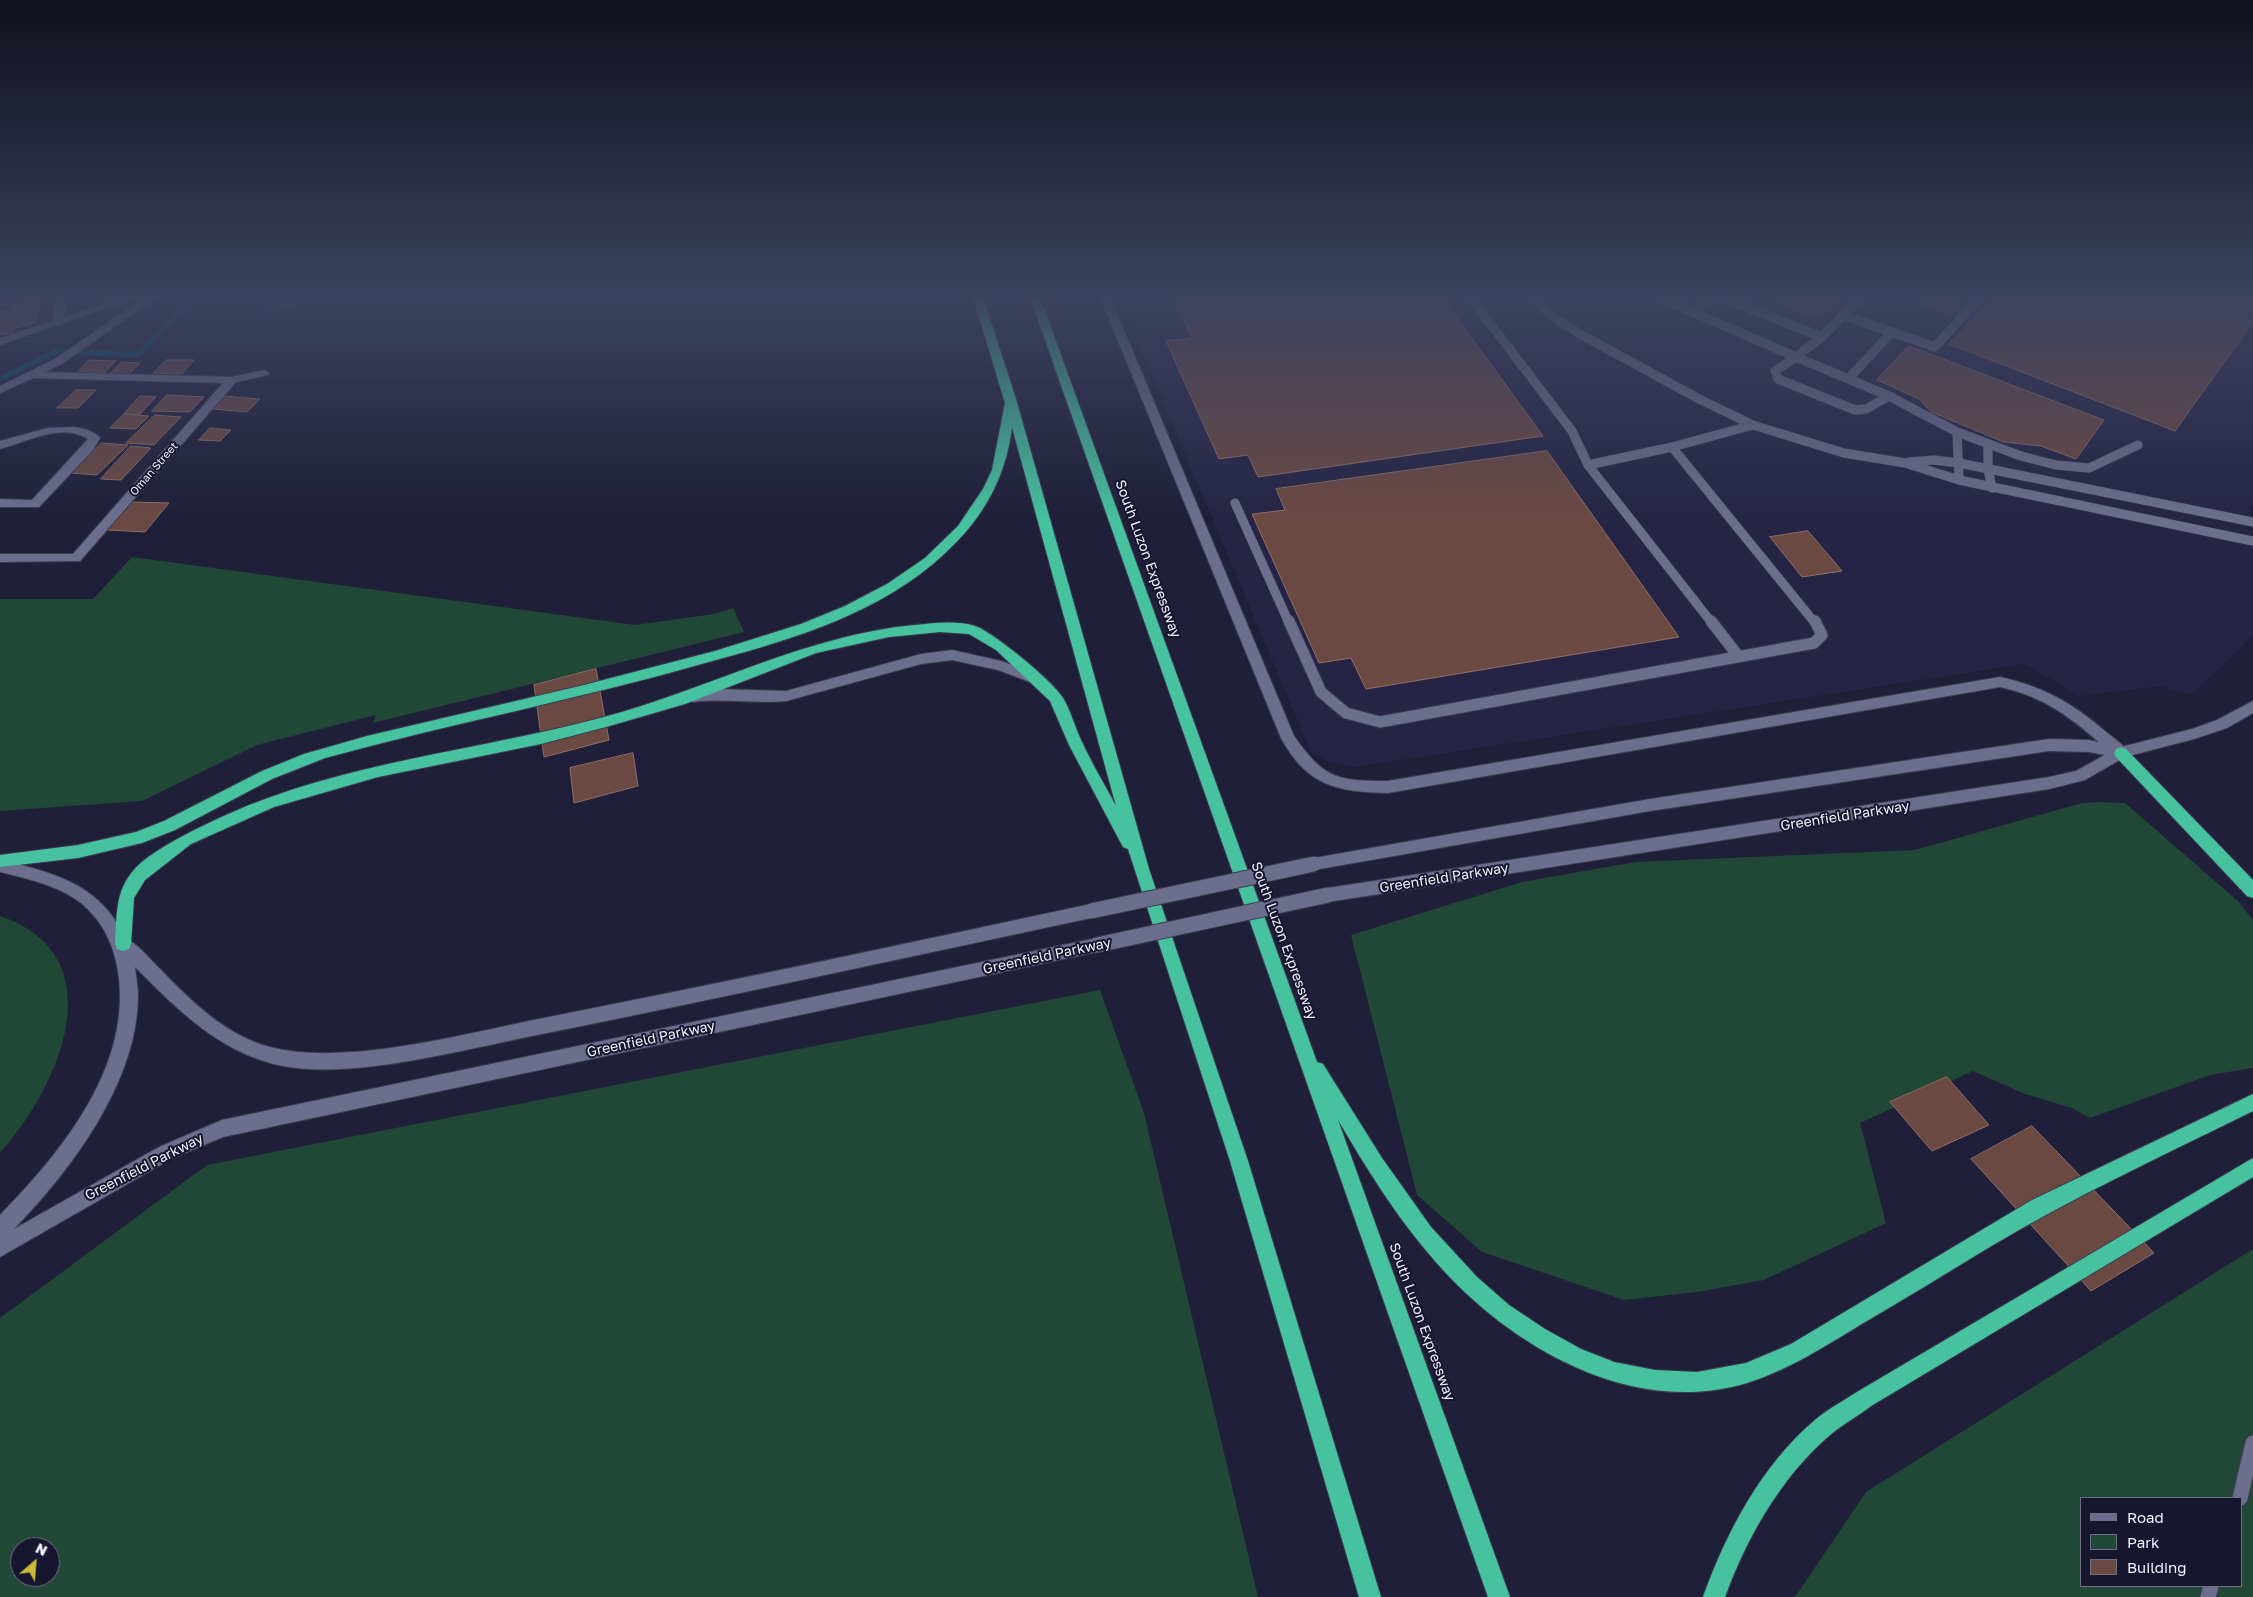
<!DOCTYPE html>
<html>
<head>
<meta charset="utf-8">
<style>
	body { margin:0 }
	#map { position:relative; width:2253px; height:1597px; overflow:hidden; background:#1f1f39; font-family:"Golos Text",sans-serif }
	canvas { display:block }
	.legend { position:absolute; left:2080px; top:1497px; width:162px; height:90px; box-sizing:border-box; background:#16162f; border:1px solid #6e6e81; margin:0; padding:6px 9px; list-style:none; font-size:15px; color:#f1f2fd }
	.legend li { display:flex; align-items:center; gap:10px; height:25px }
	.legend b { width:25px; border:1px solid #6e6e81 }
	.north { position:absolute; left:10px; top:1537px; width:50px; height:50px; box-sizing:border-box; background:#16162f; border:1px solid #6e6e81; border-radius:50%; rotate:27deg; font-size:14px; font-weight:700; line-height:20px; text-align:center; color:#f1f2fd }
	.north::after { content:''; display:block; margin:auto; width:18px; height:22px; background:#cdb938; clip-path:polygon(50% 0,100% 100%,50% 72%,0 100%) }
</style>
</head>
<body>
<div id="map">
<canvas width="2253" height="1597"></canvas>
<ul class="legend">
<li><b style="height:6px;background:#6c6e8d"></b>Road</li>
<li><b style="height:14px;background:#214736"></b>Park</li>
<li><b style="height:14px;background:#6b4943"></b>Building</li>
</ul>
<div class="north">N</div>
</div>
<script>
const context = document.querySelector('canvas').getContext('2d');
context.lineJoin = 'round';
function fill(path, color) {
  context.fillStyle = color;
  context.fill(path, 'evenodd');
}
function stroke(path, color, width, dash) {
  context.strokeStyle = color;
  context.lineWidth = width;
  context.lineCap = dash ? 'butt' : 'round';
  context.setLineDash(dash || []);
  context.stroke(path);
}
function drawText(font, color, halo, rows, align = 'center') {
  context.font = font + ' "Golos Text",sans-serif';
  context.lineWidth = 4;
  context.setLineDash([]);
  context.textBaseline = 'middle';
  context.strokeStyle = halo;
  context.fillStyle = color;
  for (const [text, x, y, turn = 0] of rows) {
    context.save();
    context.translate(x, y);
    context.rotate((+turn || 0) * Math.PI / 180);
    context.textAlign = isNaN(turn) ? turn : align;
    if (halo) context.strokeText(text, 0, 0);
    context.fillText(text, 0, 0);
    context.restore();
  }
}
fill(new Path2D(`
	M1119,297H2253V507H2250L2253,519V635L2192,695L2161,686L2079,696L2025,664L1355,767L1327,761L1311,752Z`), '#252445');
fill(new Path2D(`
	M132,557L635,625L714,614L733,608L744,632L373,723L376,715L257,745L142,801L0,811V599H93Z
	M2099,802L2125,803L2238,901L2253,920V1068L2210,1075L2090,1118L2072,1108L2025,1094L1973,1071L1860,1123L1886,1223L1764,1280L1697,1292L1624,1300L1482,1252L1417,1195L1351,935L1522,882L1636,862L1915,850L2082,803Z
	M0,916C118,956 59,1088 0,1153Z
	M1100,990L1144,1113L1258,1597H0V1318L207,1165ZM20,1547H50V1577H20Z
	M2253,1249V1597H1795L1866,1492ZM2082,1498H2242V1586H2082Z`), '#214736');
stroke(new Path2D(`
	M259,297L274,309L320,297
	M0,379L57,351L137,355L182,310L200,297`), '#02455d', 5.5);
const building = new Path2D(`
	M1173,297H1442L1543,436L1258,477L1248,455L1219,459L1166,341L1192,338Z
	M1764,297H1842L1819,318Z
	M1930,297H1941L1960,305L1950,314L1922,304Z
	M1995,297H2253V322L2175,431L1949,344Z
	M46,298L44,303L39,304L35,323L15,328L14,332L0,335V312L13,310L12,304Z
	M1909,346L2104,420L2076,459L2041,446L2004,442L1931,412L1919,399L1877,380Z
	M89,360L116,361L104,373L78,372Z
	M166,360H194L182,374H153Z
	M122,362L140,363L129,374L111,373Z
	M76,390H96L78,408H57Z
	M167,395L204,397L190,412L152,411Z
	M140,396L156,397L139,415L124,414Z
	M224,396L260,399L247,412L212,409Z
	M124,414L149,416L136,429L110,428Z
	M155,415L181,417L154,445L126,443Z
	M210,428L231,430L220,441L199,440Z
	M102,443L128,445L97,475L71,473Z
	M131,446L151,448L121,480L101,479Z
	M1547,451L1679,637L1366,689L1351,658L1319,663L1252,514L1285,510L1276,489Z
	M133,502L169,503L145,532L108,530Z
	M1808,531L1842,571L1802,577L1770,537Z
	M596,669L609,740L544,757L534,685Z
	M633,753L638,786L574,803L570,768Z
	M1947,1077L1989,1125L1932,1151L1890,1102Z
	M2032,1126L2138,1236L2154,1253L2091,1291L1971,1159Z`);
fill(building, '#6b4943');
stroke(building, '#926e66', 1);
const laneFar2 = new Path2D(`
	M1470,297L1572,431L1588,465L1712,623
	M1533,297L1551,315L1580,334L1701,400L1753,425L1844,453L1905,463L1959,480L2253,541
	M1658,297L1796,357
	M1720,297L1822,337
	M1861,297L1822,337L1796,357L1889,396L1957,432L2021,456L2056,465L2089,468L2138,445
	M1692,312L1712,297
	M1843,315L1935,347L1980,297
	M1796,357L1775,371L1778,379L1855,410L1866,409L1889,396
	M1849,378L1891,333
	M1957,432L1959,480
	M1988,445V469L1992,488
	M1672,447L1815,623
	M1909,462L1934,460L1959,463L2253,522
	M1588,465L1672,447L1753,425
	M1235,503L1289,623`);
const laneFar1 = new Path2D(`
	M1289,621L1321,692L1346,713L1380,722L1814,643L1822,635L1815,621
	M1711,621L1739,657`);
const lane = new Path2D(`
	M2240,1498L2253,1443
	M2208,1597L2211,1586`);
const street = new Path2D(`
	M56,297H66L64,317L123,297H138L0,345V338L53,321Z
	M145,297H157L63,363L45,372L232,377L264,370L269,373L268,375L236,382L80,561L0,562V554H73L223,383L33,378L0,393V386L55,359Z
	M1100,297H1110L1294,736C1324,779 1338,781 1388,781L2000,677C2042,686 2073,703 2106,732C2113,738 2124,744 2128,753L2126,757H2116C2078,724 2051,698 2000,687L1388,793C1337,792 1307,786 1281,738Z
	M74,427C84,429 93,430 100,438L93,450L39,507H0V499L32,500L88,439C61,422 27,442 0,449V441L48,428Z
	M952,650L1001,661L1043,676L1045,680L1038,685L998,670L952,660L921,664L786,701C755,704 724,698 693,702L686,697L688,693L717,689L786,691L921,654Z`);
const secondary = new Path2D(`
	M2253,701V713L2227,728L2194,739L2125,757L2085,780L2049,789L1328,902L1322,900L1320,895L1322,890L1328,888L2049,777L2076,771L2105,755L2089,752L2049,751L1650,811L1314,870L1308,869L1306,864L1308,859L1314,858L1650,799L2049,739L2089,740L2121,747L2192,729L2217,720Z
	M0,860C52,872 101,884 125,938C137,943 149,958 159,968C190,1000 226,1036 270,1047C345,1067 467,1033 544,1018C727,982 909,943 1091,904L1097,906L1099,911L1097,916L1091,918C908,957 726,997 542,1034C469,1048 355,1080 283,1066C221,1054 178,1010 135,967C136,976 138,987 138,997C137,1083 71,1170 14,1229L159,1147L222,1120L1097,938L1103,940L1105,945L1103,950L1097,952L223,1137L171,1159L0,1257V1215C60,1154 129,1070 119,979C116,949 104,922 81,903C58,885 28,879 0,872Z`);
const highway = new Path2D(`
	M973,297H983L1016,399L1149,869L1248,1161L1381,1597H1359L1230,1161L1128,849L1123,847L1069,745L1050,701L996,650L969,634L940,632L889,637L816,653L685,704L606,727L541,744L378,777L274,807L191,844L145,880L134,898L131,944L129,949L123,951L117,949L115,944C117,908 115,882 147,858C172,840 198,828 226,815C346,761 479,751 604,717C709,689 806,635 915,625C934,623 956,620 975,626C993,632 1053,681 1063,698C1071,711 1075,728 1082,742C1092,764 1105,785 1116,806L1012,427C1005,484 978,526 934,563C868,619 779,643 698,665C575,700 449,724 325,758L272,779L175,830L142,843L78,858L0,867V855L78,845L136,832L164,821L262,771L304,754L367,736L584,685L715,651L801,624L845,606L887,584L925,558L958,526L983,489L992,470L1005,403Z
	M1030,297H1040L1317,1062L1323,1064L1382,1158L1431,1227L1477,1277L1509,1305L1545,1329L1581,1349L1614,1362L1655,1370L1697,1372L1746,1363L1791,1344L2032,1200L2253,1094V1111C2164,1155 2073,1197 1988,1248C1945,1274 1903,1300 1860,1325C1824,1347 1788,1370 1747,1383C1631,1418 1509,1346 1435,1261C1397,1218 1367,1169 1338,1120L1510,1597H1488Z
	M2121,747L2126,749L2253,880V898L2247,896L2116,757L2114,753L2116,749Z
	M2253,1158V1177L1871,1406C1858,1416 1843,1424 1830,1435C1781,1477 1747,1537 1725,1597H1703C1727,1531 1761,1466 1815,1420C1828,1409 1843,1401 1857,1392Z`);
stroke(laneFar2, '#3d3b51', 10);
stroke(laneFar1, '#3d3b51', 13);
stroke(lane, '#3d3b51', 17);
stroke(street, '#3d3b51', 2);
stroke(secondary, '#3d3b51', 2);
stroke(highway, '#3d3b51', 2);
stroke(laneFar2, '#6c6e8d', 9);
stroke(laneFar1, '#6c6e8d', 11);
stroke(lane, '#6c6e8d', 15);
fill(street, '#6c6e8d');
fill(secondary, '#6c6e8d');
fill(highway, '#46c29f');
const secondaryBridge = new Path2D(`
	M1091,911L1314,864
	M1097,945L1328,895`);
stroke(secondaryBridge, '#3d3b51', 17, []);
stroke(secondaryBridge, '#6c6e8d', 15);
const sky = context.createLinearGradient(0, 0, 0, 521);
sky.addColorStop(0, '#11111f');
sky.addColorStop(0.57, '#3c425f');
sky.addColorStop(1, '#3c425f00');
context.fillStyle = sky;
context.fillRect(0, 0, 2253, 521);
drawText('11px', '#f1f2fd', '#16162f', [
	["Oman Street",154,469,-49]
]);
drawText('14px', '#f1f2fd', '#16162f', [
	["South Luzon Expressway",1148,559,70],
	["Greenfield Parkway",1845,816,-9],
	["Greenfield Parkway",1444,878,-9],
	["South Luzon Expressway",1284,941,70],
	["Greenfield Parkway",1047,956,-12],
	["Greenfield Parkway",651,1039,-12],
	["Greenfield Parkway",144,1167,-27],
	["South Luzon Expressway",1422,1322,70]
]);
</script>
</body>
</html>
